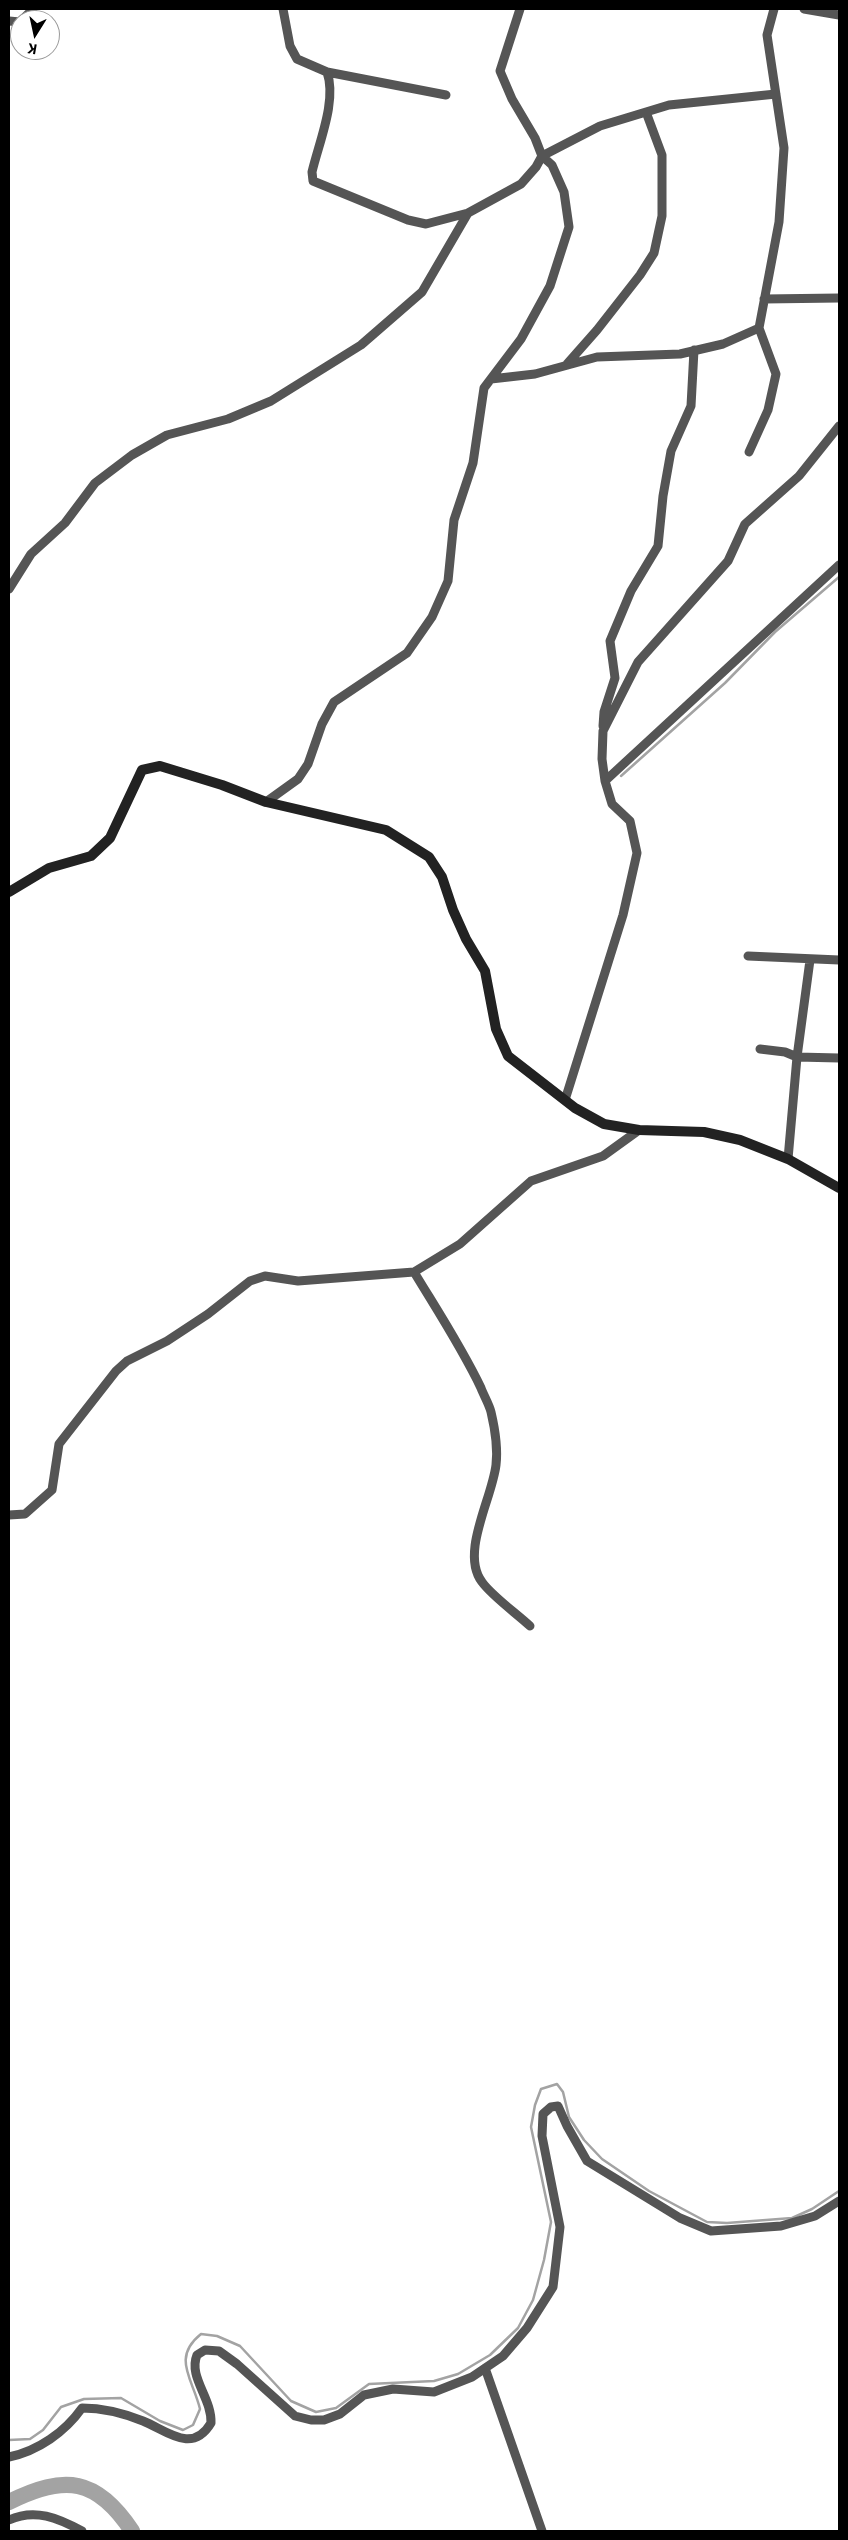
<!DOCTYPE html>
<html>
<head>
<meta charset="utf-8">
<style>
	body { margin:0 }
	#map { position:relative; width:848px; height:2540px; overflow:hidden; background:#fff; font-family:"Noto Sans",sans-serif }
	canvas { display:block }
	.frame { position:absolute; inset:0; border:10px solid #000; pointer-events:none }
	.north { position:absolute; left:10px; top:10px; width:50px; height:50px; box-sizing:border-box; background:#fff; border:1px solid #999; border-radius:50%; rotate:190deg; font-size:14px; font-weight:700; line-height:20px; text-align:center; color:#000 }
	.north::after { content:''; display:block; margin:auto; width:18px; height:22px; background:#000; clip-path:polygon(50% 0,100% 100%,50% 72%,0 100%) }
</style>
</head>
<body>
<div id="map">
<canvas width="848" height="2540"></canvas>
<div class="frame"></div>
<div class="north">K</div>
</div>
<script>
const context = document.querySelector('canvas').getContext('2d');
context.lineJoin = 'round';
function stroke(path, color, width, dash) {
  context.strokeStyle = color;
  context.lineWidth = width;
  context.lineCap = dash ? 'butt' : 'round';
  context.setLineDash(dash || []);
  context.stroke(path);
}
stroke(new Path2D(`
	M621,776L725,683L775,632L839,577
	M9,2440L30,2439L43,2430L61,2407L84,2399L121,2398L160,2421L183,2430L193,2425L200,2409C193,2379 171,2358 201,2334L217,2336L240,2346L291,2401L316,2412L336,2408L369,2384L434,2381L458,2374L490,2355L518,2328L533,2300L544,2260L551,2222L531,2127L535,2105L541,2089L557,2084L563,2092L569,2117L584,2140L602,2159L649,2191L707,2222L727,2223L792,2218L812,2209L839,2191`), '#a3a3a3', 2.5);
stroke(new Path2D(`
	M9,2502C65,2474 97,2478 132,2531`), '#a3a3a3', 16);
stroke(new Path2D(`
	M283,9L290,46L297,59L327,72C337,101 319,142 312,172L313,181L408,220L426,224L468,213
	M804,9L839,15
	M22,20L33,9
	M9,21L20,22
	M327,72L446,95
	M764,299L839,298
	M567,364L597,330L640,275L654,253L662,216V155L646,112
	M491,379L535,374L597,357L680,354L723,344L759,328
	M749,452L768,410L776,374L759,328L779,222L784,148L767,35L774,9
	M9,589L31,554L65,523L95,483L132,455L167,435L228,419L271,401L361,345L422,292L468,213L521,184L536,167L542,156L600,126L669,105L776,94
	M603,726L604,712L615,678L610,641L631,591L658,546L663,496L671,451L691,406L694,350
	M605,781L839,565
	M266,802L298,779L308,764L322,724L334,702L407,653L432,617L448,581L454,520L473,463L484,388L521,339L550,286L569,227L564,192L552,165L542,156L535,138L512,99L500,71L520,9
	M748,956L839,960
	M760,1049L785,1052L797,1057L839,1058
	M565,1100L623,915L637,853L630,821L612,804L605,781L602,759L603,731L638,662L728,561L745,524L799,476L839,426
	M788,1159L797,1057L810,960
	M414,1272C437,1310 462,1348 481,1388C484,1396 489,1404 491,1412C495,1429 498,1448 496,1465C492,1499 460,1553 482,1582C492,1596 516,1613 530,1626
	M9,1515L25,1514L52,1490L59,1444L116,1371L127,1361L167,1341L208,1314L250,1281L265,1276L298,1281L414,1272L460,1244L531,1181L603,1156L639,1130
	M485,2368L542,2531
	M9,2457C38,2451 65,2432 82,2408C104,2408 123,2413 143,2421C166,2430 192,2455 211,2423C212,2398 188,2377 197,2355L205,2350L219,2351L237,2364L295,2416L311,2420H324L340,2414L364,2395L393,2389L434,2392L472,2377L503,2356L527,2328L553,2287L560,2227L542,2136L543,2114L551,2107L558,2106L567,2126L587,2161L680,2218L711,2231L781,2226L815,2216L839,2201
	M9,2520C35,2508 58,2518 82,2531`), '#555', 9);
stroke(new Path2D(`
	M9,892L49,868L91,856L110,838L142,770L160,766L222,785L266,802L386,830L429,857L442,877L453,910L466,939L485,971L496,1029L508,1056L575,1108L604,1124L639,1130L704,1132L740,1140L788,1159L839,1188`), '#222', 10);
</script>
</body>
</html>
